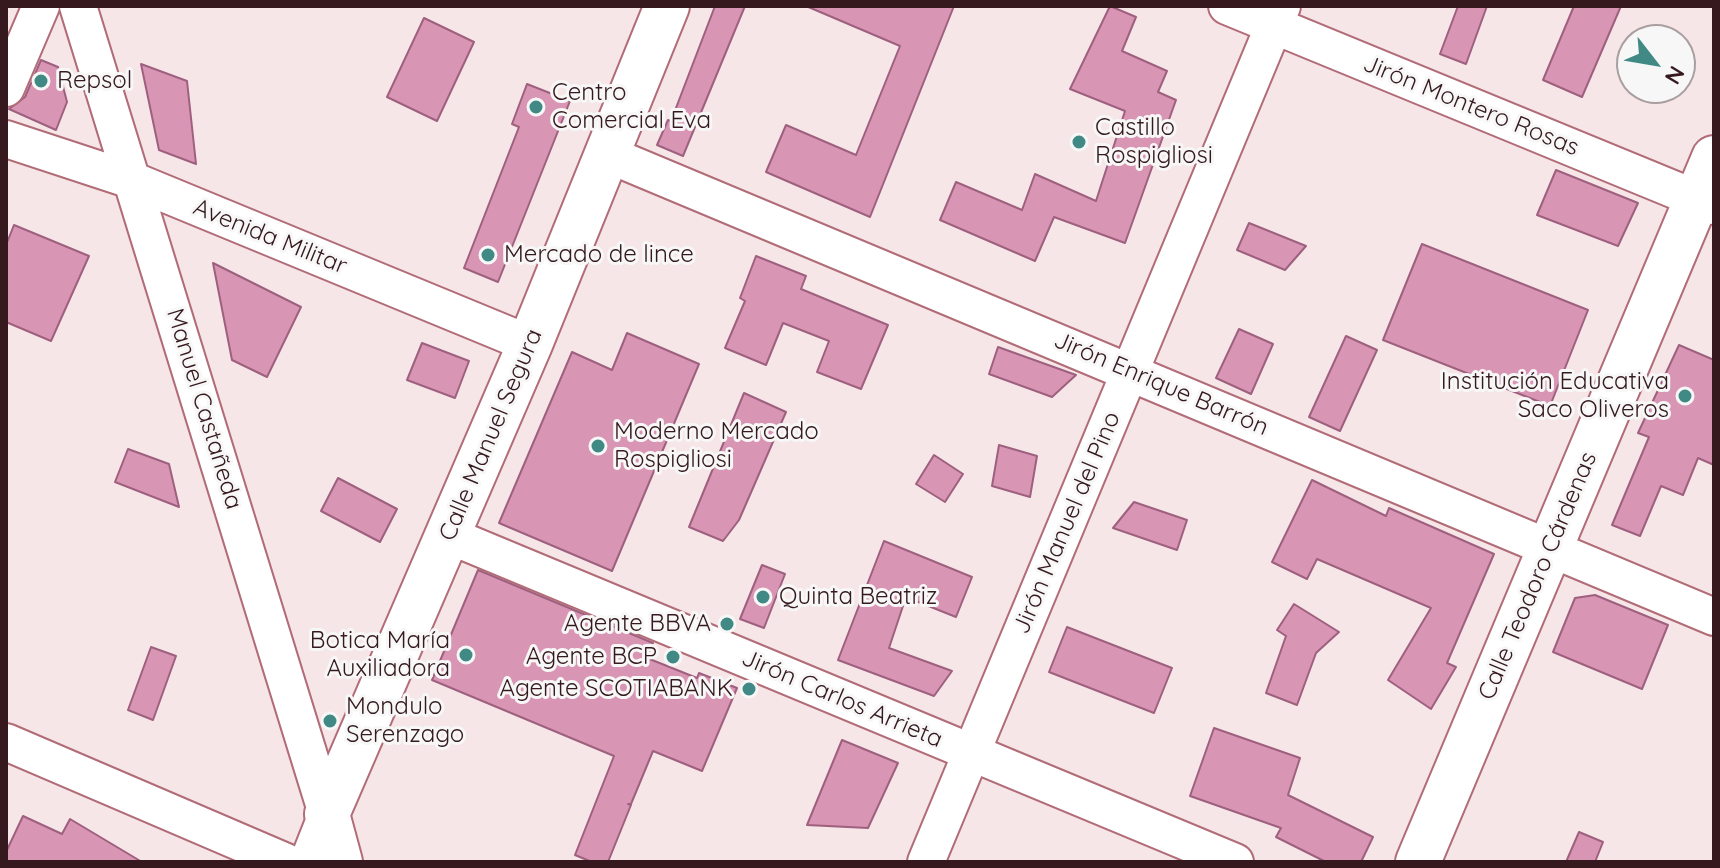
<!DOCTYPE html>
<html>
<head>
<meta charset="utf-8">
<style>
	body { margin:0 }
	#map { position:relative; width:1720px; height:868px; overflow:hidden; background:#f6e6e7; font-family:Quicksand,sans-serif }
	canvas { display:block }
	.frame { position:absolute; inset:0; border:8px solid #35191e; pointer-events:none }
	.north { position:absolute; left:1616px; top:24px; width:80px; height:80px; box-sizing:border-box; background:#f7f7f7; border:2px solid #a99ea0; border-radius:50%; rotate:121deg; font-size:22px; font-weight:700; line-height:32px; text-align:center; color:#35191e }
	.north::after { content:''; display:block; margin:auto; width:28px; height:36px; background:#418984; clip-path:polygon(50% 0,100% 100%,50% 72%,0 100%) }
</style>
</head>
<body>
<div id="map">
<canvas width="1720" height="868"></canvas>
<div class="frame"></div>
<div class="north">N</div>
</div>
<script>
const context = document.querySelector('canvas').getContext('2d');
context.lineJoin = 'round';
function fill(path, color) {
  context.fillStyle = color;
  context.fill(path, 'evenodd');
}
function stroke(path, color, width, dash) {
  context.strokeStyle = color;
  context.lineWidth = width;
  context.lineCap = dash ? 'butt' : 'round';
  context.setLineDash(dash || []);
  context.stroke(path);
}
function drawText(font, color, halo, rows, align = 'center') {
  context.font = font + ' Quicksand,sans-serif';
  context.lineWidth = 6;
  context.setLineDash([]);
  context.textBaseline = 'middle';
  context.strokeStyle = halo;
  context.fillStyle = color;
  for (const [text, x, y, turn = 0] of rows) {
    context.save();
    context.translate(x, y);
    context.rotate((+turn || 0) * Math.PI / 180);
    context.textAlign = isNaN(turn) ? turn : align;
    if (halo) context.strokeText(text, 0, 0);
    context.fillText(text, 0, 0);
    context.restore();
  }
}
const building = new Path2D(`
	M715,6H745L683,156L657,145L668,120L671,121Z
	M806,6H954L870,217L766,172L786,125L856,155L900,46Z
	M1110,6L1136,17L1122,51L1167,71L1158,92L1176,100L1125,243L1054,217L1035,261L940,220L956,182L1022,210L1035,174L1096,201L1125,111L1070,89Z
	M1458,6H1487L1466,64L1440,54Z
	M1574,6H1621L1582,97L1543,80Z
	M424,18L474,42L437,121L387,97Z
	M41,60L58,67L67,102L56,130L9,109L25,97Z
	M141,64L187,81L196,164L159,150Z
	M527,84L570,101L498,282L464,268L519,127L512,124Z
	M1556,170L1638,203L1618,246L1537,215Z
	M1249,223L1306,246L1285,270L1237,250Z
	M14,225L89,256L51,341L6,322V245Z
	M1422,244L1588,310L1550,406L1383,340Z
	M756,256L806,276L801,289L888,325L861,389L817,372L829,341L783,323L766,365L725,348L745,301L740,298Z
	M213,263L301,307L267,377L232,360Z
	M1239,329L1273,344L1251,394L1216,378Z
	M627,333L699,364L612,571L499,523L572,352L612,370Z
	M1346,336L1377,350L1340,431L1309,417Z
	M422,343L469,361L455,398L407,380Z
	M1679,345L1714,360V465L1698,458L1683,495L1661,486L1640,536L1612,525L1649,437L1638,433Z
	M998,347L1076,375L1052,397L989,374Z
	M744,393L786,412L739,520L723,541L689,527Z
	M999,445L1037,456L1030,497L992,486Z
	M128,449L169,464L179,507L115,482Z
	M934,455L963,474L945,502L916,484Z
	M338,478L397,509L380,542L321,511Z
	M1312,480L1386,516L1389,508L1494,554L1447,663L1456,667L1431,709L1388,680L1431,608L1317,559L1307,579L1272,562Z
	M1134,502L1187,520L1177,550L1113,528Z
	M884,541L972,577L956,617L906,597L889,648L952,671L934,696L838,660Z
	M762,565L785,574L764,628L740,619Z
	M478,570L653,643L647,658L697,678L699,673L737,688L702,771L653,751L631,804H628L631,805L608,862H592L575,855L614,756L432,680Z
	M1595,595L1668,625L1642,689L1553,652L1575,598Z
	M1294,604L1339,632L1316,653L1297,705L1266,693L1286,636L1277,630Z
	M1067,627L1172,668L1154,713L1049,672Z
	M151,647L176,656L153,720L128,710Z
	M1214,728L1300,758L1288,795L1373,837L1361,862H1326L1276,837L1281,828L1190,796Z
	M842,740L898,763L868,828L807,825Z
	M23,816L62,834L70,819L142,862H6V852Z
	M1579,832L1603,842L1595,862H1566Z`);
fill(building, '#d896b4');
stroke(building, '#9e607e', 2);
const minor = new Path2D(`
	M78,6L327,814L308,862
	M1227,6L1714,206
	M6,88L41,6
	M6,139L134,181L530,344
	M607,154L1714,617
	M448,535L1235,862
	M6,742L286,862
	M926,862L1282,6`);
const tertiary = new Path2D(`
	M340,862L327,814L530,344L667,6
	M1418,862L1714,158`);
stroke(minor, '#b16c77', 40);
stroke(tertiary, '#b16c77', 48);
stroke(minor, '#fff', 36);
stroke(tertiary, '#fff', 44);
for (const [x, y, r, color] of [
	[41,81,8,"#418984"],
	[536,107,8,"#418984"],
	[1079,142,8,"#418984"],
	[488,255,8,"#418984"],
	[1685,396,8,"#418984"],
	[598,446,8,"#418984"],
	[763,597,8,"#418984"],
	[727,624,8,"#418984"],
	[466,655,8,"#418984"],
	[673,657,8,"#418984"],
	[749,689,8,"#418984"],
	[330,721,8,"#418984"]
]) {
  const dot = new Path2D();
  dot.arc(x, y, r, 0, 2 * Math.PI);
  context.fillStyle = color;
  context.fill(dot);
  stroke(dot, '#f7f7f7', 3);
}
drawText('24px', '#35191e', '#f7f7f7', [
	["Repsol",57,81],
	["Centro",552,93],
	["Comercial Eva",552,121],
	["Castillo",1095,128],
	["Rospigliosi",1095,156],
	["Mercado de lince",504,255],
	["Institución Educativa",1669,382,"right"],
	["Saco Oliveros",1669,410,"right"],
	["Moderno Mercado",614,432],
	["Rospigliosi",614,460],
	["Quinta Beatriz",779,597],
	["Agente BBVA",711,624,"right"],
	["Botica María",450,641,"right"],
	["Auxiliadora",450,669,"right"],
	["Agente BCP",657,657,"right"],
	["Agente SCOTIABANK",733,689,"right"],
	["Mondulo",346,707],
	["Serenzago",346,735]
], 'left');
drawText('24px', '#35191e', '#f7f7f7', [
	["Jirón Montero Rosas",1471,106,22],
	["Avenida Militar",270,237,22],
	["Jirón Enrique Barrón",1161,384,23],
	["Manuel Castañeda",204,409,73],
	["Calle Manuel Segura",491,435,-67],
	["Jirón Manuel del Pino",1067,523,-67],
	["Calle Teodoro Cárdenas",1538,576,-67],
	["Jirón Carlos Arrieta",842,699,23]
]);
</script>
</body>
</html>
